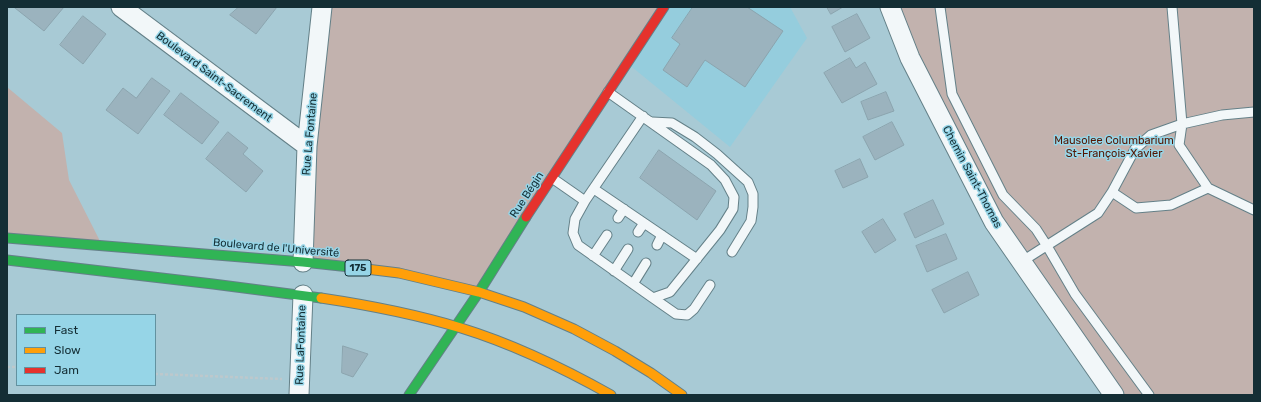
<!DOCTYPE html>
<html>
<head>
<meta charset="utf-8">
<style>
	body { margin:0 }
	#map { position:relative; width:1261px; height:402px; overflow:hidden; background:#a8cad5; font-family:Rubik,sans-serif }
	canvas { display:block }
	.frame { position:absolute; inset:0; border:8px solid #142e35; pointer-events:none }
	.legend { position:absolute; left:16px; top:314px; width:140px; height:72px; box-sizing:border-box; background:#96d5e7; border:1px solid #6292a0; margin:0; padding:5px 7px; list-style:none; font-size:12px; color:#142e35 }
	.legend li { display:flex; align-items:center; gap:8px; height:20px }
	.legend b { width:20px; border:1px solid #6292a0 }
</style>
</head>
<body>
<div id="map">
<canvas width="1261" height="402"></canvas>
<div class="frame"></div>
<ul class="legend">
<li><b style="height:5px;background:#30b455"></b>Fast</li>
<li><b style="height:5px;background:#ff9f0a"></b>Slow</li>
<li><b style="height:5px;background:#e5322d"></b>Jam</li>
</ul>
</div>
<script>
const context = document.querySelector('canvas').getContext('2d');
context.lineJoin = 'round';
function fill(path, color) {
  context.fillStyle = color;
  context.fill(path, 'evenodd');
}
function stroke(path, color, width, dash) {
  context.strokeStyle = color;
  context.lineWidth = width;
  context.lineCap = dash ? 'butt' : 'round';
  context.setLineDash(dash || []);
  context.stroke(path);
}
function drawText(font, color, halo, rows, align = 'center') {
  context.font = font + ' Rubik,sans-serif';
  context.lineWidth = 3;
  context.setLineDash([]);
  context.textBaseline = 'middle';
  context.strokeStyle = halo;
  context.fillStyle = color;
  for (const [text, x, y, turn = 0] of rows) {
    context.save();
    context.translate(x, y);
    context.rotate((+turn || 0) * Math.PI / 180);
    context.textAlign = isNaN(turn) ? turn : align;
    if (halo) context.strokeText(text, 0, 0);
    context.fillText(text, 0, 0);
    context.restore();
  }
}
fill(new Path2D(`
	M664,7H790L807,38L730,147L627,63Z`), '#95cddd');
fill(new Path2D(`
	M322,7H664L479,292L303,262Z
	M890,7H1254V395H1114L994,222Z
	M7,87L62,133L69,180L102,245L7,238Z`), '#c2b2ae');
const building = new Path2D(`
	M16,7H64L44,31L15,8Z
	M239,7H277L256,34L230,15Z
	M693,7H747L783,31L745,87L705,60L687,87L663,70L680,44L672,38Z
	M827,7H843L831,14Z
	M857,14L870,38L845,52L832,27Z
	M83,16L106,34L83,64L60,45Z
	M850,58L856,68L865,62L877,84L842,103L824,73Z
	M152,78L170,91L138,134L106,110L123,88L136,98Z
	M886,92L894,111L868,120L861,102Z
	M181,93L219,122L202,144L164,115Z
	M892,122L904,145L875,160L863,137Z
	M228,132L248,148L243,154L263,171L246,192L206,159Z
	M659,150L716,191L697,220L640,178Z
	M860,159L868,177L843,188L835,171Z
	M933,200L944,224L915,238L904,214Z
	M883,219L896,240L875,253L862,232Z
	M946,234L957,259L927,272L916,246Z
	M968,272L979,295L944,313L932,290Z
	M343,346L368,354L353,377L342,373Z`);
fill(building, '#9bb3be');
stroke(building, '#8ba4ae', 1);
const lane = new Path2D(`
	M940,7L952,94L1003,195L1036,229L1047,246L1075,294L1149,395
	M652,122L672,123L695,137L717,154L748,182L753,194V207L751,221L732,252
	M552,178L585,201L575,219L573,233L578,245L653,298L670,292L720,230L733,209L734,197L725,180L711,165L608,92
	M1208,188L1179,145L1182,124L1222,115L1254,112
	M594,189L697,259
	M1112,192L1136,208L1171,205L1208,188L1254,210
	M585,201L643,116
	M618,218L624,209
	M638,232L644,223
	M657,245L662,235
	M593,256L607,235
	M1021,262L1098,213L1112,192L1135,149L1151,135L1182,124L1172,7
	M614,271L628,249
	M633,284L646,263
	M653,298L676,314L687,315L694,309L710,285`);
const street = new Path2D(`
	M121,7L307,146
	M890,7L910,58L994,222L1114,395
	M303,262L307,146L322,7
	M299,395L303,295`);
const fast = new Path2D(`
	M7,238L303,262L350,267
	M7,260L213,284L321,298
	M409,395L479,292L526,217`);
const slow = new Path2D(`
	M350,267L399,273L479,292L524,307L574,329L615,351L651,373L682,395
	M321,298C368,305 415,314 461,328C513,344 563,368 611,395`);
const jam = new Path2D(`
	M526,217L664,7`);
stroke(lane, '#648088', 11);
stroke(street, '#648088', 21);
stroke(fast, '#648088', 11);
stroke(slow, '#648088', 11);
stroke(jam, '#648088', 11);
stroke(new Path2D(`
	M7,367H17
	M155,374L282,379`), '#bdc8cc', 2.5, [3, 2]);
stroke(lane, '#f2f7f9', 9);
stroke(street, '#f2f7f9', 19);
stroke(fast, '#30b455', 9);
stroke(slow, '#ff9f0a', 9);
stroke(jam, '#e5322d', 9);
for (const [x, y, w] of [
	[358,268,26]
]) {
  const box = new Path2D();
  box.roundRect(x - w / 2, y - 8, w, 16, 3);
  context.fillStyle = '#96d5e7';
  context.fill(box);
  stroke(box, '#142e35', 1);
}
drawText('bold 10px', '#142e35', null, [
	["175",358,268]
]);
drawText('11px', '#142e35', '#96d5e7', [
	["Boulevard Saint-Sacrement",214,77,37],
	["Rue La Fontaine",310,134,-85],
	["Chemin Saint-Thomas",972,177,62],
	["Rue Bégin",527,195,-57],
	["Boulevard de l'Université",276,248,5],
	["Rue LaFontaine",301,345,-88]
]);
drawText('11px', '#541501', '#96d5e7', [
	["Mausolee Columbarium",1114,141],
	["St-François-Xavier",1114,154]
]);
</script>
</body>
</html>
